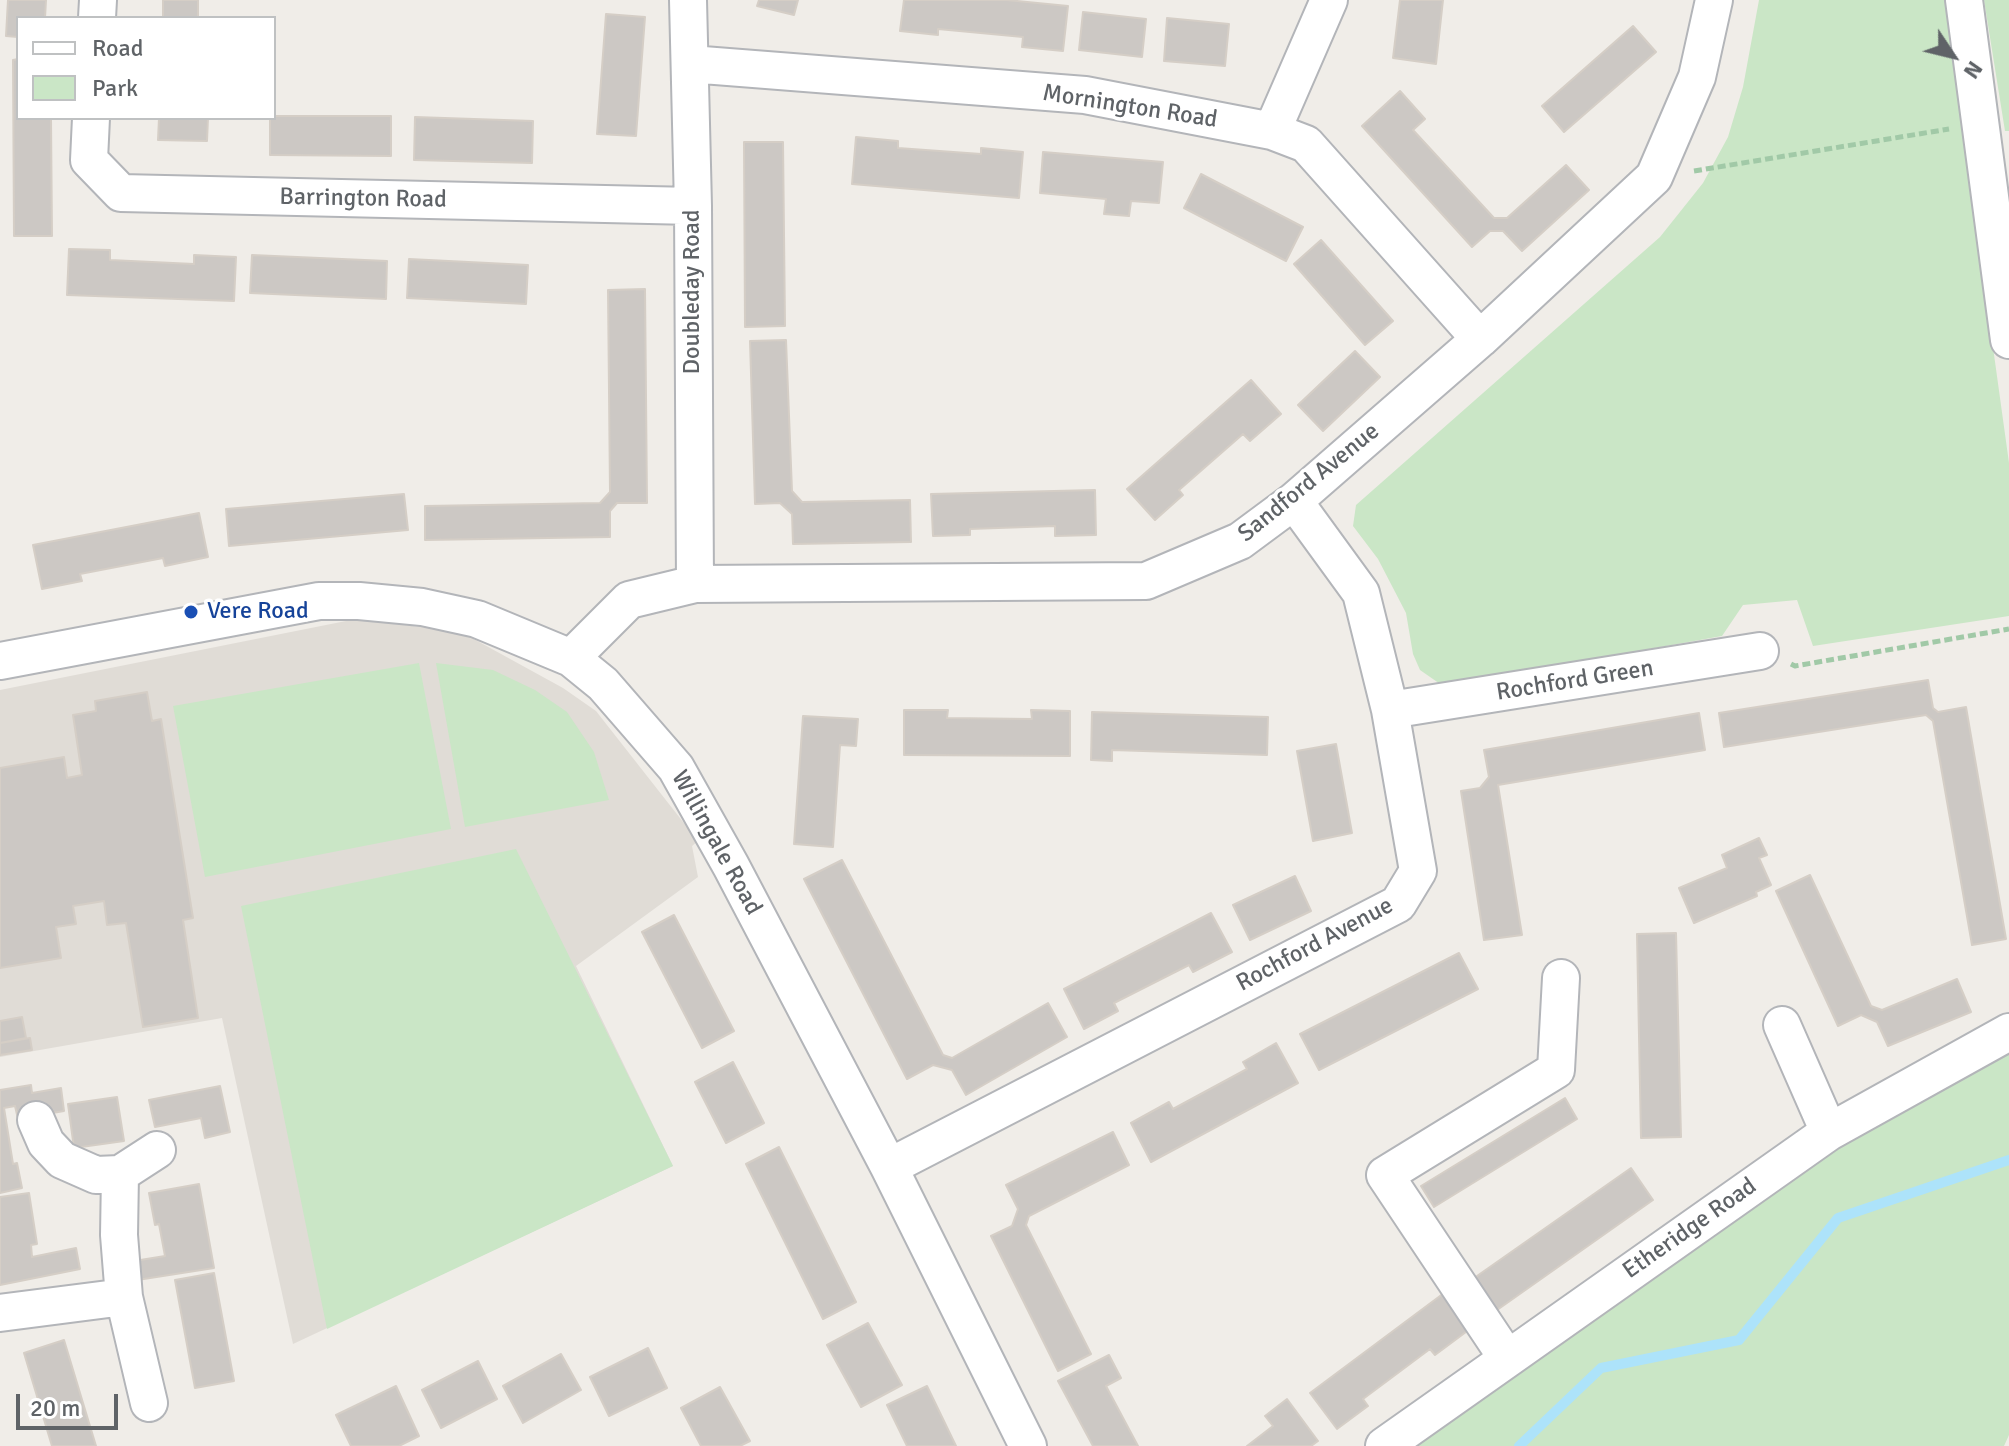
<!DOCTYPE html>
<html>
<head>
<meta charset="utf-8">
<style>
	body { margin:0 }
	#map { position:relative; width:2009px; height:1446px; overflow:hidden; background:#f0ede8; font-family:Signika,sans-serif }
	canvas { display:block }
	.legend { position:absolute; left:16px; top:16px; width:260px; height:104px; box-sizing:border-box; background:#fff; border:2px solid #bfc1c2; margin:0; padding:10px 14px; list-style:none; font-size:24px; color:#5f6367 }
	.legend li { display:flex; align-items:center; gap:16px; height:40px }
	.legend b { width:40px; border:2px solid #bfc1c2 }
	.north { position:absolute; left:1913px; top:16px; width:80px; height:80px; -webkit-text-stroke:6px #fff; paint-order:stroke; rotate:125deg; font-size:22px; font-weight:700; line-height:32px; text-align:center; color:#5f6367 }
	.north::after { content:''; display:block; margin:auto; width:28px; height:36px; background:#5f6367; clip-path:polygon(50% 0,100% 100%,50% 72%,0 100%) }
	.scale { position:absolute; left:16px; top:1394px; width:102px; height:36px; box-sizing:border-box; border:4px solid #5f6367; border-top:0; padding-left:10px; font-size:24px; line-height:28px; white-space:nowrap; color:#5f6367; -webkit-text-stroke:6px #fff; paint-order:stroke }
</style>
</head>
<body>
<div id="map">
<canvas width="2009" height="1446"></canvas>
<ul class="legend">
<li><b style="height:10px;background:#fff"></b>Road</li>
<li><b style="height:22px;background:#cae6c6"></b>Park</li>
</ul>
<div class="north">N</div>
<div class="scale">20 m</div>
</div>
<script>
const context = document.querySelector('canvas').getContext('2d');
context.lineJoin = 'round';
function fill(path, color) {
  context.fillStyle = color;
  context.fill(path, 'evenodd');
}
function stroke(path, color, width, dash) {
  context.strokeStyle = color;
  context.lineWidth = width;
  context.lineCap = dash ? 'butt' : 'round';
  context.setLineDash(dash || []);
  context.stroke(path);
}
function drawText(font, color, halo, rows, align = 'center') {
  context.font = font + ' Signika,sans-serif';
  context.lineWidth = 7;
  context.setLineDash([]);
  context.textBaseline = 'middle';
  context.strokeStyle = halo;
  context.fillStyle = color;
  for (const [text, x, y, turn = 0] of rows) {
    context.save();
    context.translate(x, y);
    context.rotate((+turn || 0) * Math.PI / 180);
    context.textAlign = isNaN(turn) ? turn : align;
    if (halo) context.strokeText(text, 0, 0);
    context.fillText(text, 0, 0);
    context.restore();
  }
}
fill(new Path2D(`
	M347,618L461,632L563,688L596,711L698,841L692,846L698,877L576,966L673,1166L293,1344L222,1018L0,1057V690L346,621Z`), '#e0dcd6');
fill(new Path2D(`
	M1759,0H1945L2009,463V616L1813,646L1797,600L1743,605L1722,636L1443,686L1420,670L1413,654L1406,613L1378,559L1353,526L1356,505L1660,237L1703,183L1728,137L1743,87Z
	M1984,0H2009V131H2005Z
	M419,663L451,829L205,877L173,706Z
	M436,663L493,670L535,690L567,712L594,752L609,800L465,827Z
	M516,849L673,1166L327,1329L241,906Z
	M2009,1051V1435L2004,1446H1411L1839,1135Z`), '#cae6c6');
stroke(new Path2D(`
	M1519,1446L1601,1368L1739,1340L1838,1218L2009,1160`), '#ade3fa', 10);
const building = new Path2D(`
	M8,0H46L45,18H18V37L6,36Z
	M163,0H198V18H163Z
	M759,0H798L794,15L757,6Z
	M904,0H1007L1068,6L1063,51L1022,47L1023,37L938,29V35L900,31Z
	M1400,0H1443L1436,64L1393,58Z
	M1083,12L1146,19L1142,57L1079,50Z
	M606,14L645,17L636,136L597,134Z
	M1167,18L1229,24L1225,66L1164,61Z
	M1633,26L1656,52L1564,132L1542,106Z
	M18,59V118H51L52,236H14L13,60Z
	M1400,91L1425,119L1413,130L1494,218H1507L1566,165L1589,190L1522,251L1503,231H1490L1472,247L1362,126Z
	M274,116H391V156L270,155V118H274Z
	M415,117L533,121L532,163L414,160Z
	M159,118H208L207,141L158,140Z
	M856,137L898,141V148L981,154V148L1023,152L1019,198L852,184Z
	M744,142H783L785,326L745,327Z
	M1043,152L1163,162L1159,203L1131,201L1129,216L1104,214L1106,199L1040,193Z
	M1201,174L1303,227L1286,261L1184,208Z
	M1321,240L1393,321L1365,345L1294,264Z
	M69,249L110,250V260L194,264V255L236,257L234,301L67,295Z
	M252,255L387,261L386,299L250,293Z
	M409,259L528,265L526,304L407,298Z
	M645,289L647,503H617L610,511V537L425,540V506L600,503L610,492L608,290Z
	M786,340L792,491L802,502L910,500L911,542L793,544L792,514L780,503L755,504L750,341Z
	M1355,351L1380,377L1323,431L1298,405Z
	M1251,380L1281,414L1250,441L1243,434L1179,490L1183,495L1155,520L1127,489Z
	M1095,490L1096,535L1055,536V526L970,529V535L933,536L931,494Z
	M404,494L408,530L229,546L226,509Z
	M199,513L208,557L165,566L163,558L80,574L82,581L42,589L33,545Z
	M1928,680L1933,708L1938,712L1966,707L2006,939L1972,945L1933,721L1926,715L1724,747L1719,713Z
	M147,692L152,721L161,719L193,918L183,920L198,1018L143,1027L126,923L107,925L104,901L73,906L76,924L56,927L61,958L0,968V768L64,757L67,778L82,775L73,715L96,711L95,701Z
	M904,710H948L947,718L1032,719L1031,710L1070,711V756L904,755Z
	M1092,712L1268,717L1267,755L1112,750V761L1091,760Z
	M1699,713L1705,750L1498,785L1522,935L1484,940L1461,791L1480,788L1489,777L1484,750Z
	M803,716L858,719L856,746L840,745L833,847L794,844Z
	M1336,744L1352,833L1313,841L1297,751Z
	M1759,838L1767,855L1759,858L1771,885L1756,892L1757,896L1694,923L1679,888L1727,868L1722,855Z
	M842,860L943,1055L952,1058L1048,1003L1067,1037L966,1095L952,1070L933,1065L907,1079L804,879Z
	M1810,875L1871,1006L1882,1010L1957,979L1971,1012L1888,1046L1877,1022L1861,1015L1838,1026L1776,891Z
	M1295,876L1311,911L1250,940L1233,905Z
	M1211,913L1232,952L1193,972L1189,965L1114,1003L1118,1011L1084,1029L1064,989Z
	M674,915L734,1031L702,1048L642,932Z
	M1676,933L1681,1137L1641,1138L1637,934Z
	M1459,953L1478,989L1319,1070L1300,1034Z
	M22,1017L26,1038L0,1043V1021Z
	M30,1038L32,1050L0,1055V1043Z
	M1276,1043L1298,1083L1151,1162L1131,1123L1169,1102L1173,1109L1247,1069L1243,1062Z
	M733,1062L764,1123L726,1143L695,1082Z
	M31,1085L32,1093L61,1088L64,1111L18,1119L15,1106L4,1108L13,1164L17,1163L22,1188L0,1193V1090Z
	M220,1086L230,1132L205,1138L201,1118L155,1127L149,1100Z
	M117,1097L124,1141L74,1148L68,1104Z
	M1565,1098L1577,1119L1434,1207L1421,1186Z
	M1113,1132L1129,1165L1029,1216L1026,1225L1091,1354L1058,1371L991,1236L1012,1226L1018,1209L1006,1185Z
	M779,1147L856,1302L823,1319L746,1164Z
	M1631,1168L1653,1200L1490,1315L1467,1283Z
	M199,1184L214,1268L131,1281L128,1262L165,1256L159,1224L155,1225L149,1193Z
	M29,1193L37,1244L31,1245L32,1257L76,1248L80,1269L0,1285V1197Z
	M214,1273L234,1381L195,1388L175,1280Z
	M1444,1293L1470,1329L1435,1355L1430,1349L1363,1399L1368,1406L1337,1429L1310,1393Z
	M868,1323L902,1385L861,1407L827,1345Z
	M64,1340L96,1446H52L24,1353Z
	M648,1348L667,1388L609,1416L590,1377Z
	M561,1354L581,1390L523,1423L503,1386Z
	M1109,1355L1121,1378L1106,1386L1138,1446H1093L1058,1381Z
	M478,1361L497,1399L441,1428L422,1390Z
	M396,1386L419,1436L399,1446H351L336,1415Z
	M927,1386L956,1446H907L887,1405Z
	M720,1387L750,1441L740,1446H701L681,1408Z
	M1287,1399L1318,1441L1311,1446H1247L1273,1426L1265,1416Z`);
fill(building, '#ccc8c4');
stroke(building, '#d5cec6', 2);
const street = new Path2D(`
	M688,0L693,206L695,584
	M1964,0L2009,340
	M97,18L98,0
	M690,64L1085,95L1272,131L1306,144L1480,339
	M91,118L89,160L121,193L693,206
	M1272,131L1329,0
	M571,658L629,600L695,584L1146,581L1240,541L1294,501L1480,339L1654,177L1697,77L1714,0
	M0,661L319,601H359L422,607L477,619L571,658L603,684L676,768L731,866L889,1167L1028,1446
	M1390,710L1760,651
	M1782,1025L1829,1132
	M36,1120L46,1143L62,1160L96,1175L120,1174L157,1150
	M889,1167L1398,904L1418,871L1390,710L1361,593L1294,501
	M124,1297L149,1403
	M0,1313L124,1297L119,1235L120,1174
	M1507,1358L1385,1175L1556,1070L1561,978
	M1384,1446L1829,1132L2009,1032`);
stroke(street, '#b3b5b9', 40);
stroke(new Path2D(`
	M1694,171L1949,129
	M1791,664L1795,666L2009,629`), '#a1c9a7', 5, [8, 4]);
stroke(street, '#fff', 36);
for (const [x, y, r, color] of [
	[191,612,8,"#1a4fb4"]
]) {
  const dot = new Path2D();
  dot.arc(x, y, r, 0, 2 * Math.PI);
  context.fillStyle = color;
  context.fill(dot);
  stroke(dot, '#fff', 3);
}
drawText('24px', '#5f6367', '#fff', [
	["Mornington Road",1130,107,9],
	["Barrington Road",363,199,1],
	["Doubleday Road",693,292,-90],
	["Sandford Avenue",1309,483,-39],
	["Rochford Green",1575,681,-9],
	["Willingale Road",716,843,61],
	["Rochford Avenue",1315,945,-28],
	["Etheridge Road",1690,1229,-35]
]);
drawText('24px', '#164399', '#fff', [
	["Vere Road",207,612]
], 'left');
</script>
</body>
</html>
